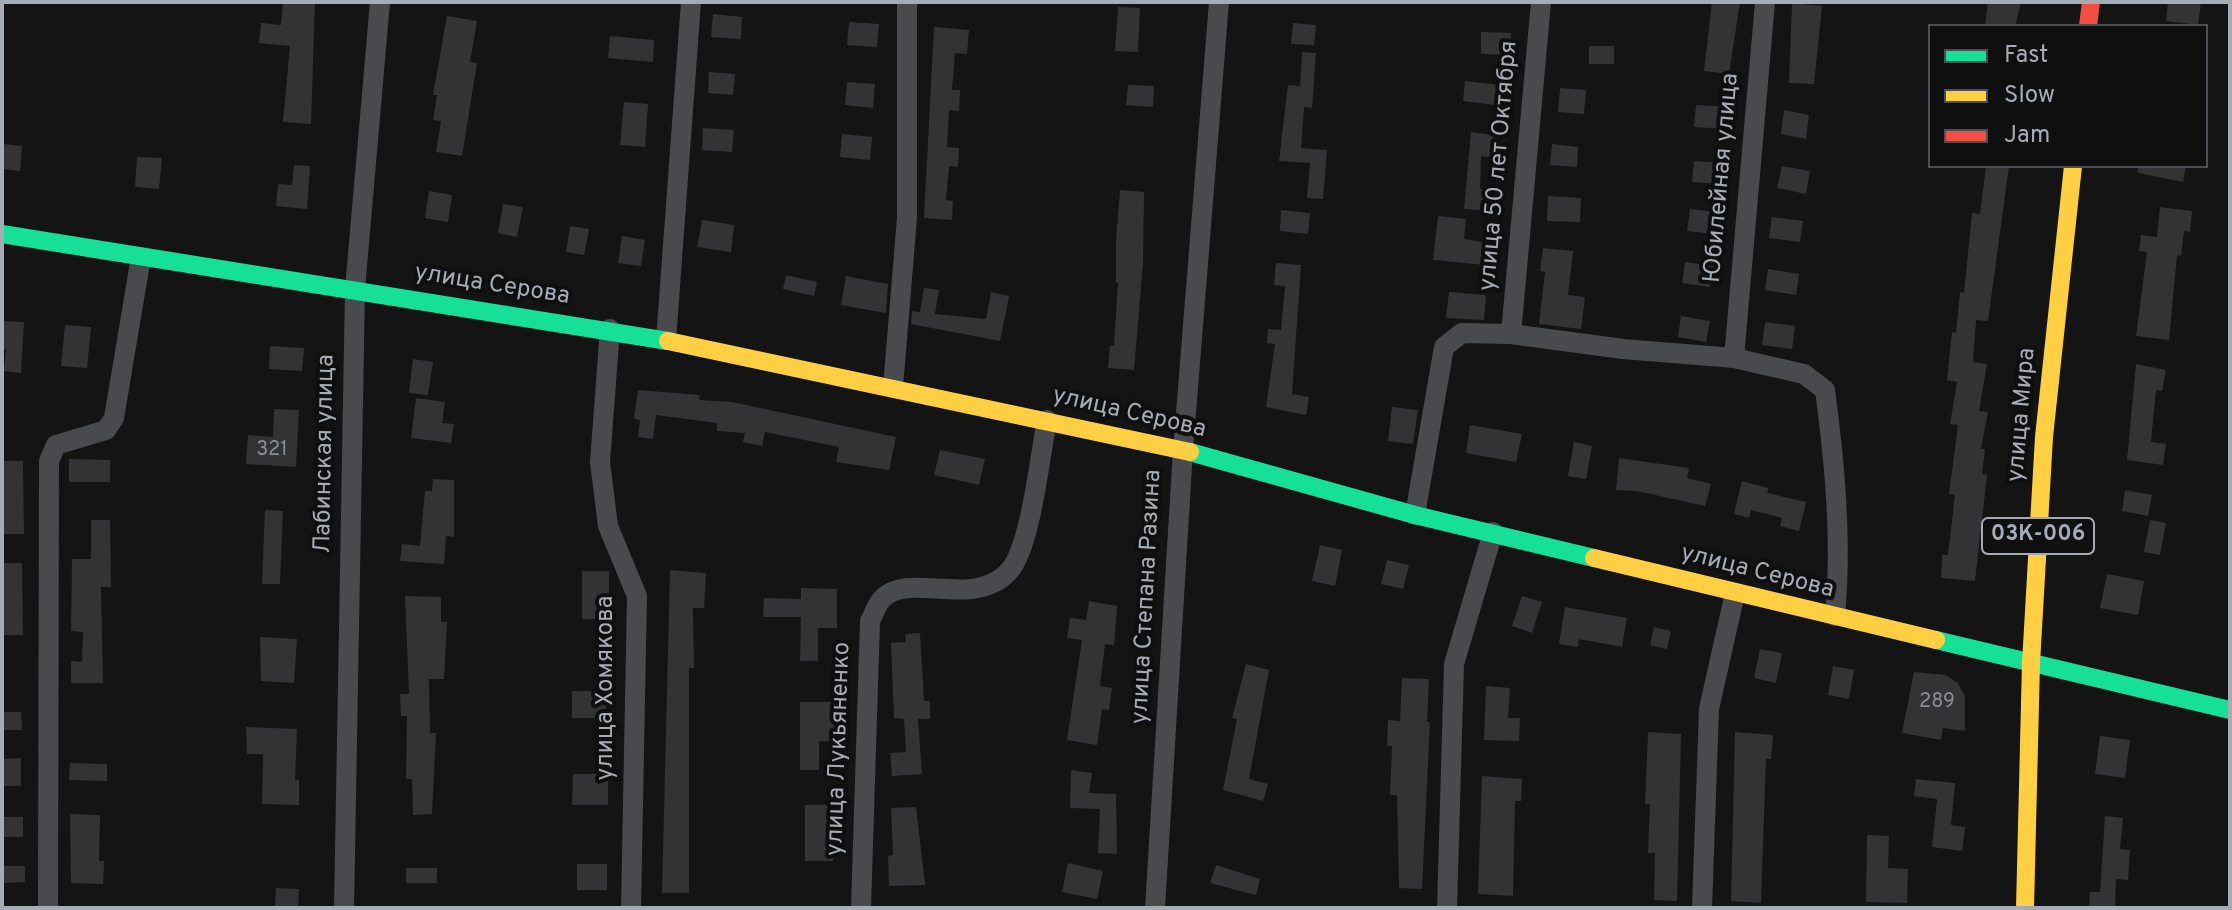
<!DOCTYPE html>
<html>
<head>
<meta charset="utf-8">
<style>
	body { margin:0 }
	#map { position:relative; width:2232px; height:910px; overflow:hidden; background:#141415; font-family:Overpass,sans-serif }
	canvas { display:block }
	.frame { position:absolute; inset:0; border:4px solid #a6acb5; pointer-events:none }
	.legend { position:absolute; left:1928px; top:24px; width:280px; height:144px; box-sizing:border-box; background:#0f0f10; border:2px solid #4b4e52; margin:0; padding:10px 14px; list-style:none; font-size:24px; color:#a6acb5 }
	.legend li { display:flex; align-items:center; gap:16px; height:40px }
	.legend b { width:40px; border:2px solid #4b4e52 }
</style>
</head>
<body>
<div id="map">
<canvas width="2232" height="910"></canvas>
<div class="frame"></div>
<ul class="legend">
<li><b style="height:10px;background:#16e098"></b>Fast</li>
<li><b style="height:10px;background:#ffcf43"></b>Slow</li>
<li><b style="height:10px;background:#f24e42"></b>Jam</li>
</ul>
</div>
<script>
const context = document.querySelector('canvas').getContext('2d');
context.lineJoin = 'round';
function fill(path, color) {
  context.fillStyle = color;
  context.fill(path, 'evenodd');
}
function stroke(path, color, width, dash) {
  context.strokeStyle = color;
  context.lineWidth = width;
  context.lineCap = dash ? 'butt' : 'round';
  context.setLineDash(dash || []);
  context.stroke(path);
}
function drawText(font, color, halo, rows, align = 'center') {
  context.font = font + ' Overpass,sans-serif';
  context.lineWidth = 8;
  context.setLineDash([]);
  context.textBaseline = 'middle';
  context.strokeStyle = halo;
  context.fillStyle = color;
  for (const [text, x, y, turn = 0] of rows) {
    context.save();
    context.translate(x, y);
    context.rotate((+turn || 0) * Math.PI / 180);
    context.textAlign = isNaN(turn) ? turn : align;
    if (halo) context.strokeText(text, 0, 0);
    context.fillText(text, 0, 0);
    context.restore();
  }
}
fill(new Path2D(`
	M283,2H315L311,124L283,122L290,46L259,43L261,23L281,25Z
	M1712,2H1740L1729,74L1704,71Z
	M1988,2H2021L2015,26H1985Z
	M2168,2H2201L2198,25L2166,21Z
	M1792,3L1822,6L1814,84L1789,83Z
	M1118,7L1140,8L1138,52L1115,51Z
	M713,14L742,17L741,39L711,37Z
	M447,16L477,21L470,62L477,63L462,156L436,152L441,121L433,120L437,95H433Z
	M849,22L879,24L877,47L847,45Z
	M1293,23L1316,25L1314,45L1291,44Z
	M934,27L969,30L967,54L955,53L952,90H960L959,111L949,110L947,147L959,148L958,167L949,166L946,200L953,201L952,220L924,218Z
	M1481,32L1511,33L1510,55L1481,54Z
	M610,36L654,40L653,62L608,58Z
	M1589,46H1614V64H1589Z
	M1302,52L1316,53L1312,108L1304,107L1301,148L1327,150L1323,199L1307,198L1310,163L1279,161L1288,85L1300,86Z
	M709,72L735,74L733,95L708,93Z
	M1465,81L1507,86L1504,106L1463,101Z
	M847,82L875,84L873,108L845,105Z
	M1128,85L1154,86L1153,107L1126,105Z
	M1560,88L1586,90L1584,114L1558,112Z
	M624,102L648,104L645,147L620,145Z
	M1696,105L1728,107L1727,129L1694,127Z
	M1784,110L1809,115L1806,139L1781,134Z
	M703,128L734,130L732,152L702,150Z
	M1471,132L1499,136L1497,158L1481,156L1480,189L1494,190L1493,211L1464,209Z
	M842,134L872,137L870,160L840,157Z
	M3,144L22,146L20,171L2,169Z
	M1552,144L1578,147L1577,167L1550,165Z
	M137,157L162,158L159,189L135,187Z
	M1694,161L1722,163L1720,184L1692,182Z
	M294,165L310,166L307,209L276,206L278,184L292,185Z
	M1782,166L1810,171L1806,194L1777,188Z
	M1986,166H2009L1988,321L1976,320L1973,362L1987,364L1979,411L1988,412L1981,449H1985L1982,474L1987,475L1975,581L1941,578L1942,555H1948L1955,495L1949,494L1958,425L1950,424L1957,382L1947,380L1952,332L1956,333L1960,292L1964,293L1972,213L1980,214Z
	M2138,166H2186L2183,182L2138,173Z
	M1120,190L1144,192L1143,263L1134,370L1108,368L1110,346H1114L1118,283H1116V241Z
	M429,191L452,195L448,222L425,218Z
	M1548,196L1581,198L1580,222L1547,221Z
	M503,204L523,207L517,237L498,233Z
	M2160,207L2192,211L2190,232L2184,231L2181,256L2177,255L2169,340L2136,336L2147,252L2139,251L2141,235L2157,237Z
	M1690,209L1717,212L1714,234L1687,231Z
	M1281,210L1310,213L1308,234L1280,231Z
	M1438,216L1466,219L1464,239L1487,243L1485,265L1433,260Z
	M1772,217L1803,221L1800,242L1769,238Z
	M702,220L734,225L731,252L697,247Z
	M570,226L589,229L584,255L566,252Z
	M622,236L645,240L641,266L618,263Z
	M1543,248L1573,251L1568,295L1585,297L1581,329L1539,324L1545,272L1540,271Z
	M1685,262L1713,266L1710,287L1682,283Z
	M1276,263L1301,265L1292,394L1309,397L1306,415L1266,407L1275,344L1267,343L1268,329L1281,330L1285,286L1274,285Z
	M1768,269L1799,274L1796,295L1765,290Z
	M786,275L817,282L814,296L783,289Z
	M846,276L888,284L886,313L841,305Z
	M924,288L939,290L935,314L986,319L991,292L1009,296L1000,341L911,324L912,311L920,312Z
	M1449,292L1486,295L1484,320L1446,318Z
	M1681,316L1710,321L1706,342L1678,337Z
	M2,321L24,322L21,373L4,371L6,349H2Z
	M1765,322L1795,326L1792,349L1762,345Z
	M65,325L91,327L87,368L61,366Z
	M270,346L304,348L302,371L269,369Z
	M413,359L433,362L428,395L409,393Z
	M2136,364L2166,370L2162,391L2156,390L2151,442L2166,444L2163,465L2127,460Z
	M638,390L700,395L699,400L732,402L896,437L889,470L836,462L839,447L765,432L762,446L743,442L745,433L717,431V423L656,415L653,439L638,437L640,420L634,419Z
	M416,398L445,402L442,423L454,424L451,443L411,438Z
	M1392,407L1418,410L1413,444L1388,441Z
	M274,409L299,410L296,467L246,464L248,435L273,437Z
	M1470,425L1522,434L1516,462L1466,453Z
	M1574,442L1592,446L1586,479L1568,476Z
	M940,450L985,459L979,485L934,475Z
	M1619,458L1689,468L1687,478L1711,484L1705,506L1637,491L1616,490Z
	M69,459L110,460V482H69Z
	M2,461H23L24,534H2Z
	M433,479L454,480V537L446,536L444,564L400,561L402,544L420,546L425,491H432Z
	M1742,481L1768,488L1767,493L1806,502L1799,531L1780,526L1782,518L1751,510L1749,518L1734,514Z
	M2125,490L2152,495L2148,516L2122,511Z
	M265,510L283,511L280,584H262Z
	M91,520H110L111,587H101L103,683H71V661L82,662L83,632L71,631L72,559H91Z
	M2150,520L2166,523L2160,555L2144,552Z
	M1320,545L1342,550L1335,586L1312,581Z
	M1387,560L1409,565L1403,589L1381,584Z
	M2,563H22L23,635H2Z
	M670,570L706,573L704,608H693L694,668H689V893H662Z
	M582,571H609V619H582Z
	M2107,574L2144,581L2138,615L2100,608Z
	M801,588L837,589V628H818V661H800L801,617H763L764,598L801,599Z
	M405,596L441,597V622H447L444,679H429L430,733H436L432,814L413,815L412,779H406L407,716H401L400,694H409Z
	M1522,596L1542,602L1532,633L1512,626Z
	M1089,601L1117,606L1114,645L1105,644L1100,686L1112,688L1109,710L1102,709L1097,745L1067,740L1082,640L1067,638L1070,618L1086,620Z
	M1565,607L1627,618L1622,647L1579,639L1578,647L1559,644Z
	M1654,627L1671,631L1667,649L1650,645Z
	M920,633L924,701H930V719H918L922,774L892,776L890,753L906,752L904,719L894,718L891,643L906,642L905,634Z
	M260,637L297,639L294,683L261,681Z
	M1760,649L1782,653L1776,683L1754,678Z
	M1246,664L1269,670L1249,779L1268,784L1263,801L1223,790L1237,719L1232,718Z
	M1833,666L1854,670L1849,699L1828,695Z
	M1914,672L1946,675L1958,683L1965,696V731L1943,728L1941,740L1902,733Z
	M1402,678L1429,679L1427,722H1430L1422,889L1399,888L1397,795H1390L1392,746H1387L1388,720L1400,721Z
	M1486,686L1510,688L1508,718H1520L1519,741L1484,740Z
	M572,691H607L606,718H572Z
	M800,702H836L835,742L819,741V770H800Z
	M2,712H21L22,730H2Z
	M246,727L297,729L295,780H299V805L262,804L263,754H247Z
	M1648,732L1681,734L1677,901L1654,900L1655,853H1648L1650,804H1645Z
	M1735,732L1773,735L1771,759H1766L1761,903L1731,901Z
	M2100,736L2130,740L2125,778L2095,774Z
	M21,758V786H2V759Z
	M70,763L107,764V781L69,780Z
	M1071,770L1092,773L1089,793L1116,794L1117,854L1098,853L1100,809L1070,808Z
	M573,774H608V805H572Z
	M1482,776L1522,779L1521,801H1515L1513,896L1478,894Z
	M1916,779L1955,783L1951,825L1965,827L1962,851L1932,847L1937,799L1914,796Z
	M805,805H833V861H805Z
	M916,807L925,885L889,886L888,856L893,855L891,808Z
	M70,814L100,815L99,861H104L103,884L71,883Z
	M2105,816L2123,818L2120,849L2130,850L2128,880L2116,879L2115,908H2089L2090,892H2100Z
	M2,817H23V837H2Z
	M1867,835L1889,836L1888,868L1908,869L1907,903L1866,902Z
	M1068,863L1103,871L1097,899L1062,892Z
	M577,864H607V890H577Z
	M1216,865L1260,879L1256,895L1210,883Z
	M2,866H25V882L2,883Z
	M406,868H437V883H406Z
	M276,888L299,889L298,908H275Z`), '#333335');
stroke(new Path2D(`
	M610,329L600,462L608,526L637,596L631,908
	M1511,334L1541,2
	M666,340L691,2
	M1734,358L1765,2
	M893,387L907,218V2
	M1415,515L1444,347L1462,333L1511,334L1623,349L1734,358L1804,374L1825,390C1835,466 1842,540 1835,616
	M48,908L49,461L56,445L106,430L114,418L141,257
	M344,908L355,289L380,2
	M861,908L870,621C874,614 877,604 882,599C909,570 975,611 1010,570C1031,545 1040,455 1047,420
	M1155,908L1183,450L1219,2
	M1447,908L1454,664L1493,532
	M1702,908L1709,709L1735,593`), '#494a4d', 20);
stroke(new Path2D(`
	M2,234L668,341
	M1190,452L1415,515L1594,558
	M1936,640L2230,710`), '#16e098', 18);
stroke(new Path2D(`
	M668,341L1190,452
	M1594,558L1936,640
	M2025,908L2031,663L2044,437L2073,166`), '#ffcf43', 18);
stroke(new Path2D(`
	M2088,26L2091,2`), '#f24e42', 18);
drawText('20px', '#898e95', null, [
	["321",272,451],
	["289",1937,703]
]);
for (const [x, y, w] of [
	[2038,536,112]
]) {
  const box = new Path2D();
  box.roundRect(x - w / 2, y - 18, w, 36, 6);
  context.fillStyle = '#0f0f10';
  context.fill(box);
  stroke(box, '#a6acb5', 2);
}
drawText('bold 22px', '#a6acb5', null, [
	["03К-006",2038,536]
]);
drawText('24px', '#a6acb5', '#0f0f10', [
	["улица 50 лет Октября",1500,166,-85],
	["Юбилейная улица",1723,178,-85],
	["улица Серова",492,286,9],
	["улица Серова",1129,414,13],
	["улица Мира",2023,415,-85],
	["Лабинская улица",326,454,-89],
	["улица Серова",1757,573,14],
	["улица Степана Разина",1148,597,-87],
	["улица Хомякова",607,688,-90],
	["улица Лукьяненко",840,749,-88]
]);
</script>
</body>
</html>
